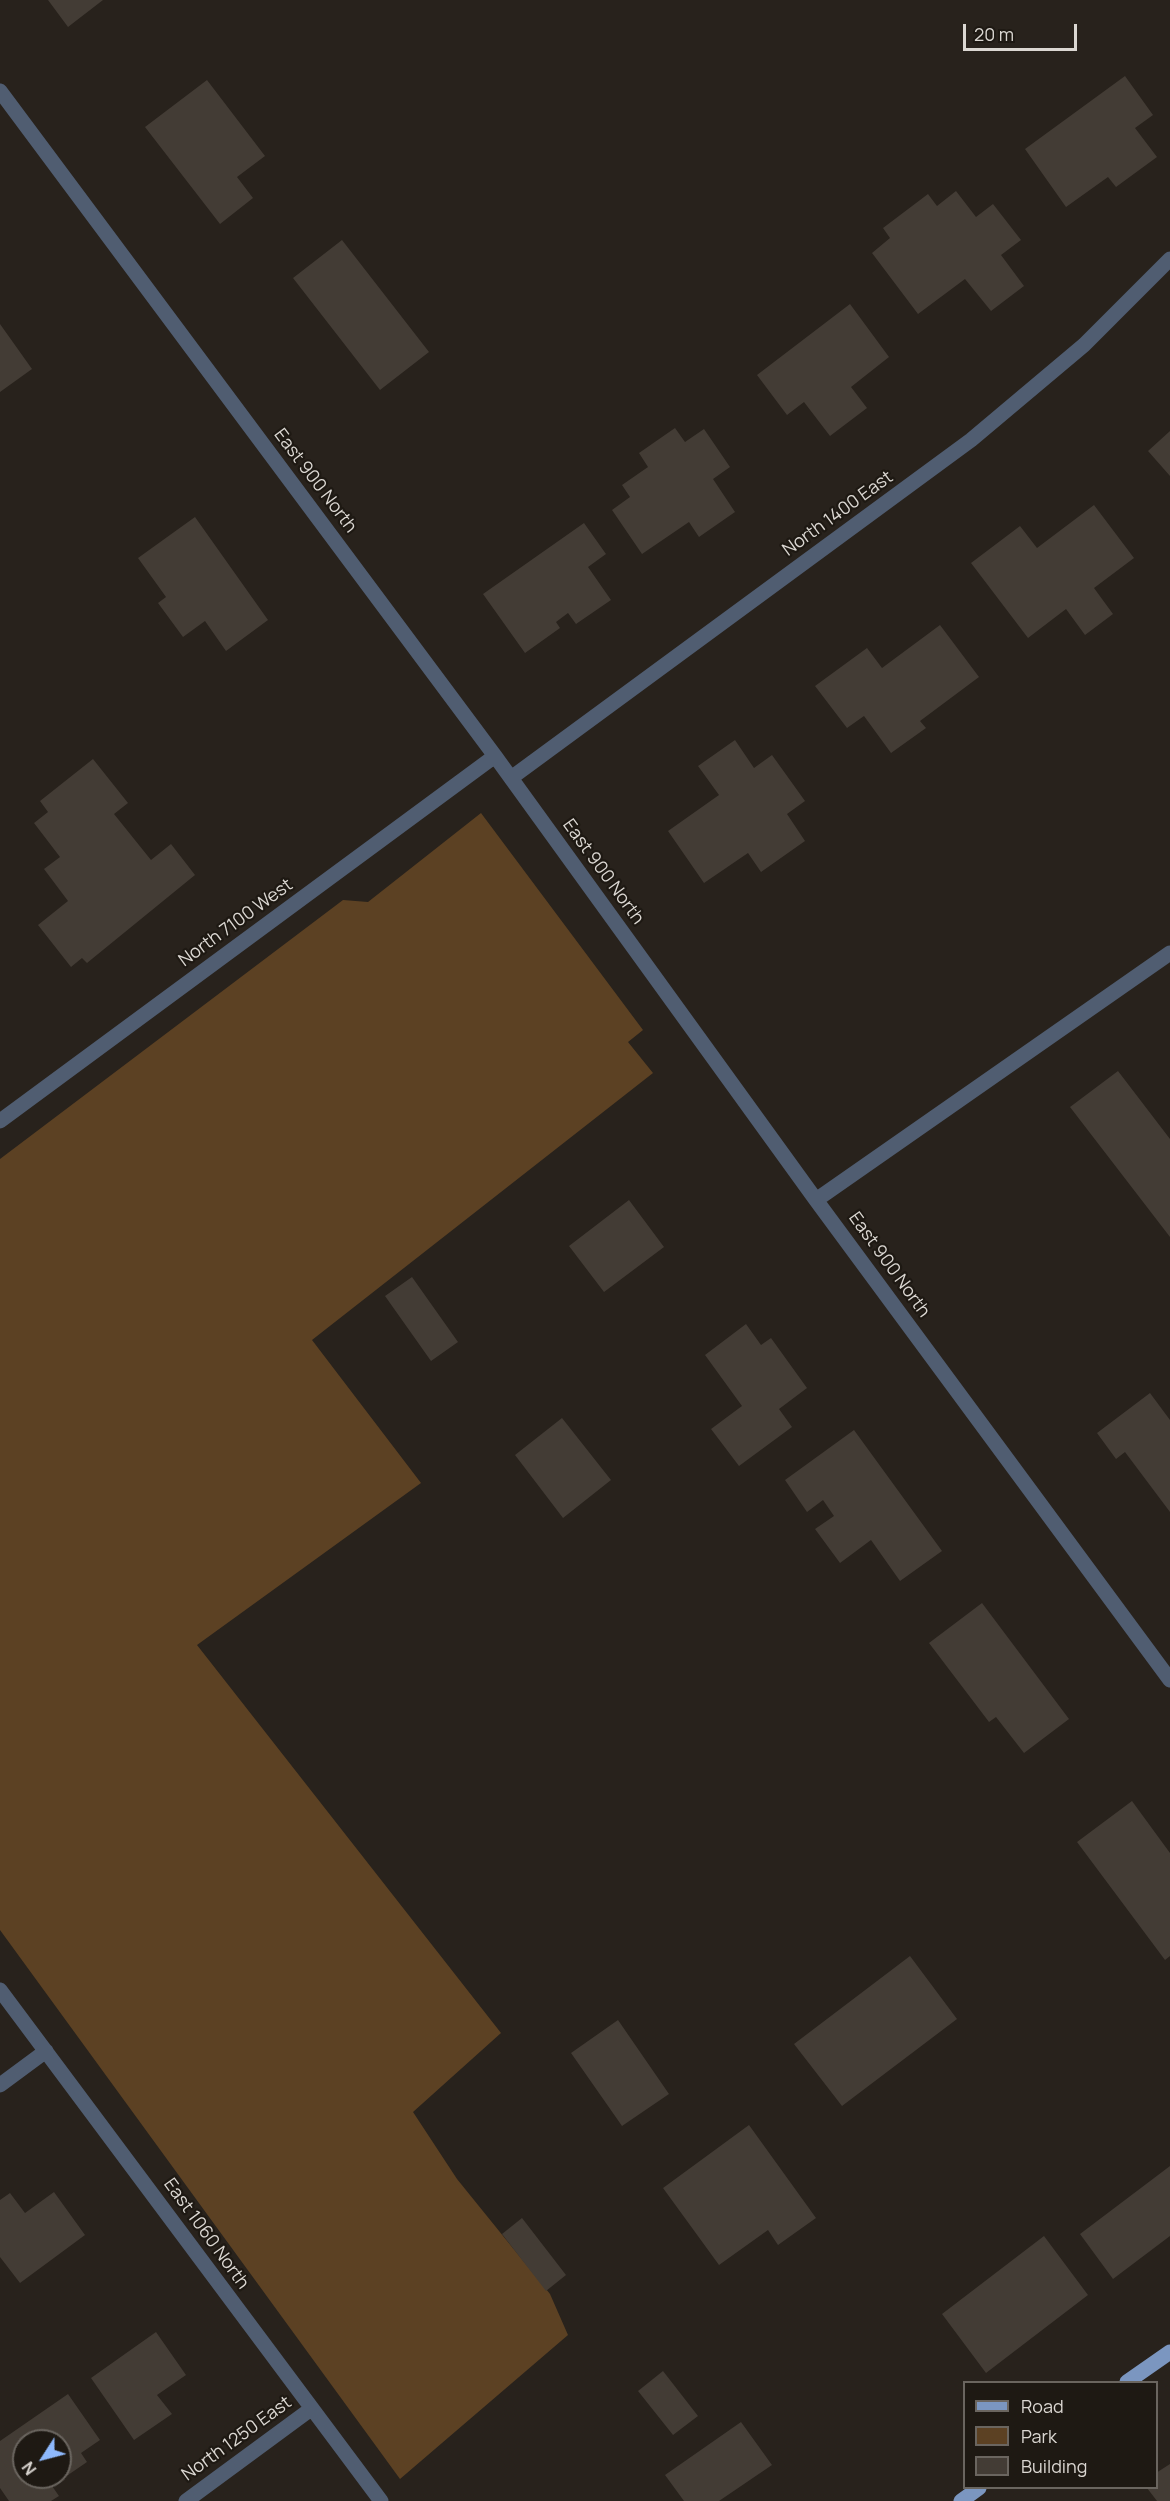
<!DOCTYPE html>
<html>
<head>
<meta charset="utf-8">
<style>
	body { margin:0 }
	#map { position:relative; width:1170px; height:2501px; overflow:hidden; background:#28221c; font-family:Manrope,sans-serif }
	canvas { display:block }
	.legend { position:absolute; left:963px; top:2381px; width:195px; height:108px; box-sizing:border-box; background:#1e1913; border:2px solid #6a655f; margin:0; padding:8px 10px; list-style:none; font-size:18px; color:#dbd7d2 }
	.legend li { display:flex; align-items:center; gap:12px; height:30px }
	.legend b { width:30px; border:2px solid #6a655f }
	.north { position:absolute; left:12px; top:2429px; width:60px; height:60px; box-sizing:border-box; background:#1e1913; border:2px solid #6a655f; border-radius:50%; rotate:234deg; font-size:16px; font-weight:700; line-height:24px; text-align:center; color:#dbd7d2 }
	.north::after { content:''; display:block; margin:auto; width:21px; height:27px; background:#8eb9fd; clip-path:polygon(50% 0,100% 100%,50% 72%,0 100%) }
	.scale { position:absolute; left:963px; top:24px; width:114px; height:27px; box-sizing:border-box; border:3px solid #dbd7d2; border-top:0; padding-left:8px; font-size:18px; line-height:21px; white-space:nowrap; color:#dbd7d2; -webkit-text-stroke:4px #1e1913; paint-order:stroke }
</style>
</head>
<body>
<div id="map">
<canvas width="1170" height="2501"></canvas>
<ul class="legend">
<li><b style="height:8px;background:#7b96c0"></b>Road</li>
<li><b style="height:16px;background:#5c4123"></b>Park</li>
<li><b style="height:16px;background:#433c35"></b>Building</li>
</ul>
<div class="north">N</div>
<div class="scale">20 m</div>
</div>
<script>
const context = document.querySelector('canvas').getContext('2d');
context.lineJoin = 'round';
function fill(path, color) {
  context.fillStyle = color;
  context.fill(path, 'evenodd');
}
function stroke(path, color, width, dash) {
  context.strokeStyle = color;
  context.lineWidth = width;
  context.lineCap = dash ? 'butt' : 'round';
  context.setLineDash(dash || []);
  context.stroke(path);
}
function drawText(font, color, halo, rows, align = 'center') {
  context.font = font + ' Manrope,sans-serif';
  context.lineWidth = 4.5;
  context.setLineDash([]);
  context.textBaseline = 'middle';
  context.strokeStyle = halo;
  context.fillStyle = color;
  for (const [text, x, y, turn = 0] of rows) {
    context.save();
    context.translate(x, y);
    context.rotate((+turn || 0) * Math.PI / 180);
    context.textAlign = isNaN(turn) ? turn : align;
    if (halo) context.strokeText(text, 0, 0);
    context.fillText(text, 0, 0);
    context.restore();
  }
}
fill(new Path2D(`
	M481,813L643,1030L628,1042L653,1073L312,1340L421,1483L197,1645L501,2033L413,2112L457,2179L550,2294L568,2335L400,2479L0,1930V1159L343,900L368,902Z`), '#5c4123');
fill(new Path2D(`
	M48,0H103L68,27Z
	M1125,76L1153,115L1135,128L1157,157L1116,187L1108,177L1066,207L1025,149Z
	M207,80L265,156L237,177L253,198L220,224L145,127Z
	M956,191L976,217L993,204L1021,240L1001,255L1024,286L991,311L965,279L918,314L872,253L890,238L883,228L928,194L937,206Z
	M342,240L429,352L380,390L293,278Z
	M850,304L889,357L851,387L867,408L830,436L804,402L787,415L757,375Z
	M0,324L32,369L0,392Z
	M675,428L685,442L704,429L730,467L713,479L735,512L699,537L689,522L642,554L612,510L630,497L622,485L648,467L639,453Z
	M1170,431V476L1148,451Z
	M1094,505L1134,558L1094,588L1113,614L1085,635L1066,609L1028,638L971,563L1020,526L1037,548Z
	M195,517L268,620L226,651L205,621L183,637L158,603L166,597L138,558Z
	M584,523L606,554L588,567L611,600L576,624L568,613L556,622L560,628L525,653L483,594Z
	M940,625L979,677L920,721L926,728L891,753L864,716L847,728L815,686L867,648L882,668Z
	M735,740L754,768L772,755L805,801L787,814L805,841L761,872L748,853L704,883L668,831L719,795L698,766Z
	M93,759L128,803L114,814L151,860L171,844L195,875L87,963L82,958L71,967L38,925L68,901L44,869L60,857L34,823L48,812L40,801Z
	M1118,1071L1170,1139V1237L1070,1107Z
	M629,1200L664,1247L604,1292L569,1246Z
	M412,1277L458,1342L431,1361L385,1296Z
	M746,1324L761,1345L771,1338L807,1388L779,1409L792,1427L739,1466L711,1429L742,1406L705,1355Z
	M1150,1393L1170,1420V1512L1125,1452L1116,1459L1097,1433Z
	M562,1418L611,1480L563,1518L515,1455Z
	M854,1430L942,1551L900,1581L871,1540L840,1563L815,1529L834,1516L823,1500L807,1512L785,1480Z
	M982,1603L1069,1719L1024,1753L996,1717L989,1722L929,1643Z
	M1132,1801L1170,1853V1956L1165,1960L1077,1842Z
	M910,1956L957,2019L842,2106L794,2044Z
	M618,2020L669,2094L622,2126L571,2053Z
	M749,2125L816,2218L778,2245L768,2230L719,2265L663,2188Z
	M1170,2166V2236L1113,2279L1080,2234Z
	M54,2192L85,2235L20,2283L0,2257V2200L10,2193L25,2213Z
	M522,2218L566,2275L546,2291L502,2234Z
	M1044,2236L1088,2295L986,2373L942,2314Z
	M156,2332L186,2375L157,2395L172,2414L134,2440L91,2378Z
	M663,2371L698,2416L673,2435L638,2391Z
	M68,2394L100,2440L81,2453L87,2462L52,2486L59,2496L51,2501H9L0,2488V2441ZM24,2441H60V2477H24Z
	M741,2422L772,2465L719,2501H684L665,2475Z
	M1170,2464V2501H1157L1147,2488H1156V2473Z`), '#433c35');
stroke(new Path2D(`
	M0,91L495,756L816,1200L1170,1680
	M511,778L971,440L1084,345L1170,259
	M0,1121L495,756
	M816,1200L1170,953
	M0,1990L381,2501
	M0,2085L46,2051
	M186,2501L311,2409`), '#505d71', 15);
stroke(new Path2D(`
	M1127,2382L1170,2352
	M961,2501L979,2488`), '#7b96c0', 15);
drawText('18px', '#dbd7d2', '#1e1913', [
	["East 900 North",315,481,53],
	["North 1400 East",838,514,-36],
	["East 900 North",603,872,54],
	["North 7100 West",236,923,-36],
	["East 900 North",889,1265,54],
	["East 1060 North",206,2234,54],
	["North 1250 East",237,2439,-36]
]);
</script>
</body>
</html>
